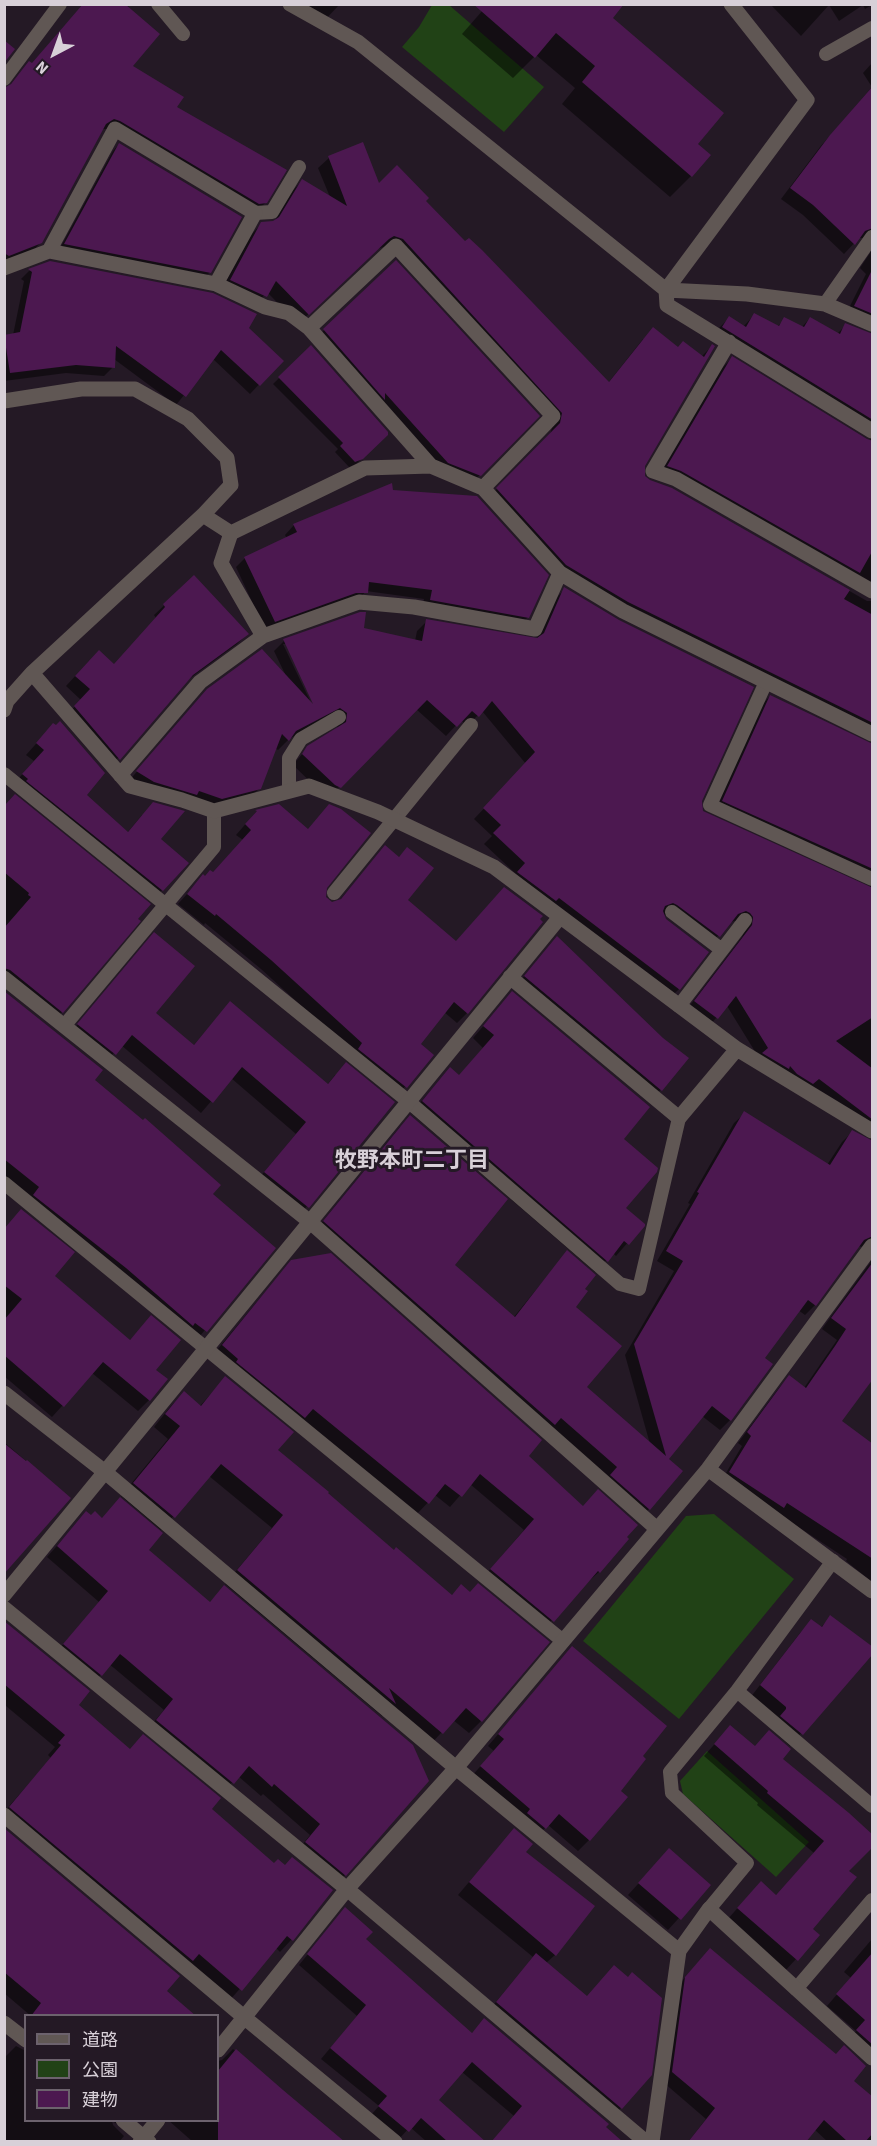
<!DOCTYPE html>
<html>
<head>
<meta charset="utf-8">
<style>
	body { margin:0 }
	#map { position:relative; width:877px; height:2146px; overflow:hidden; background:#241925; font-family:"Source Sans 3","Noto Sans JP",sans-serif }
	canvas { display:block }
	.frame { position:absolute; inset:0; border:6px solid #d8d0d8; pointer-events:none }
	.legend { position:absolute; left:24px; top:2014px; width:195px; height:108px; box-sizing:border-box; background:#241925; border:2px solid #6c626d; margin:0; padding:8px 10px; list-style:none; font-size:18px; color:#d8d0d8 }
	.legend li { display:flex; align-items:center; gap:12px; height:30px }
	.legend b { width:30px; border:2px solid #6c626d }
	.north { position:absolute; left:24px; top:24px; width:60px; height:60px; -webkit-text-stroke:4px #241925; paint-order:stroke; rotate:221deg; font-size:16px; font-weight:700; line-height:24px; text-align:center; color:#d8d0d8 }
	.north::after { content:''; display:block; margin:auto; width:21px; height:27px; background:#d8d0d8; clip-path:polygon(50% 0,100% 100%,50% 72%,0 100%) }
</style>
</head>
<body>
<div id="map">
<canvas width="877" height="2146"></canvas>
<div class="frame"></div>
<ul class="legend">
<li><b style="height:8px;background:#605754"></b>道路</li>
<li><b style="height:16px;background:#214216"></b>公園</li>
<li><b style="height:16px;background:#4c1850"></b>建物</li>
</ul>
<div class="north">N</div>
</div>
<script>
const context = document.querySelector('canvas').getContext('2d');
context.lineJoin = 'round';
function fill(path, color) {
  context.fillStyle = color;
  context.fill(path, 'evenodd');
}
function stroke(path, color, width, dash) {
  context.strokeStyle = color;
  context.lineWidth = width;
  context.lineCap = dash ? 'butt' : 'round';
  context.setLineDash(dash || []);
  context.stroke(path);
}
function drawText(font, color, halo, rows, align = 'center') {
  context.font = font + ' "Source Sans 3","Noto Sans JP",sans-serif';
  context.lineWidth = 6;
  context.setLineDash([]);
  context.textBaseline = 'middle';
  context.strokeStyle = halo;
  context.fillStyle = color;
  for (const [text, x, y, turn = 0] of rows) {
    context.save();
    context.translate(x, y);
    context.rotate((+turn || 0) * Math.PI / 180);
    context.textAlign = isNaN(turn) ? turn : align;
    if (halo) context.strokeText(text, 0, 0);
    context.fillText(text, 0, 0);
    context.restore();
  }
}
fill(new Path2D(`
	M432,5H449L544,87L504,132L402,47L419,27Z
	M714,1514L794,1579L679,1719L583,1641L686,1516Z
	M707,1751L809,1842L776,1877L683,1794L680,1781Z`), '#214216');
fill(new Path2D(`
	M85,4L130,5L127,8L130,66L175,108L266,202L256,212L111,129H102L41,242L32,252L4,262V89L8,87L29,63L32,65L64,26Z
	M301,4H340L323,22Z
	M770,4H872V5L865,9L863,5L839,21L829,5L801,36Z
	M483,10L611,18L696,144L691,176L670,197L562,104L575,88L536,55L513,78L462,34Z
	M872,63V334L869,328L845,316L866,274L860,268L870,253V243L863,238H859L844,254L803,215L781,199L820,147L872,87L863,73Z
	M119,144L210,272L203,279L59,250L113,151Z
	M363,144L379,186L424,201L608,383L643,339L701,357L712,346L643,466V477L649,482L671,489L867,601H872L867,592L659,476L722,368L732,358L866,441H871L867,433L719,328L729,318L743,327L754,315L777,327L785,319L801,328L810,318L837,334L846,325L872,334V1373L840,1422L872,1445V1582L846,1561L847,1559L777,1513L720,1483L742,1446L738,1443L779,1388L789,1377L804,1388L837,1340L822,1329L870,1263L872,1253L867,1248L858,1246L815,1305L805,1315L798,1310L763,1358L730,1420L720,1430L702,1416L666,1459L649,1509L639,1519L314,1232L400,1127L453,1265L513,1318L567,1252L583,1289L574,1307L585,1388L650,1444L625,1355L674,1271L657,1261L690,1204L688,1203L734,1123L745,1113L827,1165L842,1142L852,1132L872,1143L868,1133L759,1058L727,1006L707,1028L685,1012L742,937L744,932L741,923L735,921L730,922L709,946L662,913L679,989L669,999L516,874L484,844L492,836L474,819L526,764L482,711L467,726L461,720L446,736L416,709L329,797L324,795L293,765L308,747L337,729L338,723L329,717L289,739L278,750L275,748L260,788L249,798L211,808L128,782L197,701L285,674L274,651L284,641L362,629L415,641L417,631L427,621L536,640L555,599L565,589L700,801L702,812L872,889L866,881L713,811L760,707L770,696L872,744L870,738L556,575L487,499L550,435L553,424L387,246L377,249L298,324L267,292L255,306L221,290L252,234L262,223L274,222L292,191L302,181L330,197L318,168L329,158ZM283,644H287L318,710L315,711Z
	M395,262L537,416L472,483L441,469L317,337Z
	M50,263L247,328L281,361L250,394L213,359L176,405L114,359L113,367L104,376L66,373L4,381V336L13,335L24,281L21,279L29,271Z
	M311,347L387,434L356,464L349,467L335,452L338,449L273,384Z
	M392,492L528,617L519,626L422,609L424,599L366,591L357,602L265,630L236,567L245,558L287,539L285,535L294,525Z
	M194,577L247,634L237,644L185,682L109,768L65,717L81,700L66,686L89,661L114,665L156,618L154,615Z
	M43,736L85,795L127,833L142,815L159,839L162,890L151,901L12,786L34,761L26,755Z
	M15,796L62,1012L51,1023L4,986V806Z
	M279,806L325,887L324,897L332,903L339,901L385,847L398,858L407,849L405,901L467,1013L457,1023L444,1012L419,1044L432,1055L396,1097L354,1054L261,969L205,923L204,925L178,904L203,876L205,878L212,873L243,840L236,835L256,812Z
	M557,938L662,1039L687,1059L651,1101L514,988Z
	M144,945L154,1013L193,1046L220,1014L327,1085L335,1075L393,1103L297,1218L254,1184L296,1134L231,1078L201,1113L121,1045L104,1064L68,1036Z
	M4,992L211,1194L273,1249L194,1343L4,1175Z
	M512,993L623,1208L643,1225L616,1256L613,1253L595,1272L411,1113L450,1069L459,1076L483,1048L473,1038Z
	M4,1224L53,1276L129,1341L151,1317L154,1370L149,1400L138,1411L92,1373L52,1417L4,1376Z
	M281,1273L527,1456L582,1508L627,1539L599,1572L588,1582L587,1581L542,1631L480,1581L524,1530L470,1484L450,1507L435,1495L417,1514L212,1356Z
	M225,1378L276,1450L393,1551L451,1596L461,1586L481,1721L469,1733L453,1720L429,1746L387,1711L382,1716L225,1584L272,1528L209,1476L161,1530L121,1496L168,1439L154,1427L171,1406L184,1393L200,1406Z
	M4,1442L69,1498L4,1572Z
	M86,1513L147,1550L209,1603L214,1598L345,1875L334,1885L296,1853L310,1835L263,1794L261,1796L238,1776L222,1793L146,1731L164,1710L114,1668L110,1665L91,1685L54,1655L99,1602L47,1557Z
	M831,1617L872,1651L790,1746L770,1728L775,1722L750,1698L800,1633L811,1621L820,1628Z
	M4,1642L129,1751L210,1809L274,1865L285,1867L331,1891L291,1940L280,1952L276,1948L229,2001L4,1812L51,1758L48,1755L55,1747L6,1706L4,1707Z
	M572,1648L641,1757L589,1840L578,1851L548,1825L534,1839L470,1778L494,1751L488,1746Z
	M730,1727L754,1748L769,1732L781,1759L847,1871L810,1929L818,1935L785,1971L727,1920L749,1895L775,1896L814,1853L757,1805L758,1803L704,1756Z
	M4,1830L165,1991L194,2016H31L4,1993Z
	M503,1842L524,1852L555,1955L546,1963L621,2108L609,2119L486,2014L533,1957L458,1895Z
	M658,1862L709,1885L668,1930L628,1895Z
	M345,1909L364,1940L471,2034L484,2020L604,2127L514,2116L462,2072L437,2100L478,2142H427L410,2127L398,2140L370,2116L379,2106L321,2059L357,2016L299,1965Z
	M872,1939V2054L847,2042L856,2031L827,2006L851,1978L844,1972Z
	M700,1960L872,2099V2142H828L814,2129L804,2142H688L706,2119L663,2082L676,1988Z
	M16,2046L26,2051V2120H138L128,2131L112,2121L113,2125L124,2136L119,2142H4V2058Z
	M233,2049L341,2140L340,2142H193L168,2120H218V2061L222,2060Z`), '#0007');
fill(new Path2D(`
	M83,4H125L160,34L133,66L184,97L177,107L287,170L267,203L259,204L120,121L114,119L106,124L42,243L9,256L4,253V88L11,84L29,61L32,63Z
	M473,4H624L613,18L724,113L698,144L711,155L692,177L582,82L595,66L556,33L535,58Z
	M4,40L15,49L4,63Z
	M873,86V228L865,231L855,245L813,205L790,188L830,135Z
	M363,142L379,183L397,165L429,198L426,201L465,241L469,238L482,250L609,382L653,327L678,347L683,341L704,357L712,344L715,346L645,466V476L650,480L672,488L850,590L844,599L873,615V723L628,602L566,565L496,488L560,423L562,413L403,239L394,236L389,239L309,315L276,281L267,297L230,280L261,222L273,221L279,217L302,179L347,206L328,156Z
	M119,143L242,217L211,273L64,244Z
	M396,260L540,416L481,476L448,463L385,393V400L323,329Z
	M50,261L213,293L257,314L249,328L284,361L260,386L221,350L186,397L116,346L115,368L76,365L10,373L4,335L20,332L32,272L28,269Z
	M873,268V314L854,306Z
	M754,313L779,326L784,317L804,327L810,317L840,334L845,323L873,334V420L722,327L729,316L746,327Z
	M311,345L388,432V435L363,459L355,462L340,446L343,443L278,377Z
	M732,356L867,439L873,441V550L860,573L681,471L667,466Z
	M392,483L393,490L477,496L549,575L529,618L430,600L432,590L369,582L368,593H356L275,622L244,557L297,532L293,524Z
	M194,575L249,634L193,675L120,760L74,706L90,689L75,676L99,650L114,664L165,607L163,604Z
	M564,587L619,620L754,687L702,801L703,811L873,888V1017L836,1041L873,1069V1120L819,1079L813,1084L797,1074L790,1066L789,1069L762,1053L768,1048L736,996L718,1019L694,1001L752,925L753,917L750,913L746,911L738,914L720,937L677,905L673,903L665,906L663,911L666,919L709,952L680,990L559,898L556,901L517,872L525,863L493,833L501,825L483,808L535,752L492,701L479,717L472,711L457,727L427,700L341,788L335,785L302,754L307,746L346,722L347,713L340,708L296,731L289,741L282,734L261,789L222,799L199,791L197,795L154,782L136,771L207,689L262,649L313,704L283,639L360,612H366L364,628L422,641L426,619L537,638L544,633Z
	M770,695L873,744V869L722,801Z
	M60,721L105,773L87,795L128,832L153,802L185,811L161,839L189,863L163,891L26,781L28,779L22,774L44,750L36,743L53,723L56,725Z
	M15,794L151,904L138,919L141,921L63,1013L10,970L4,968V928L31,897L28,895L29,893L4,872V806Z
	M279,804L308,829L329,804L341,809L371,833L327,888L326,897L332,902L341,899L385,845L399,857L407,847L434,868L408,900L456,941L504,887L543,916L540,919L543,922L468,1014L454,1002L421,1044L434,1055L407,1088L358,1049L362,1043L271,960L216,914L215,916L187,894L203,874L205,876L210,870L213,872L251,830L245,824L257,811L255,810Z
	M154,932L195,966L156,1013L194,1045L230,1001L328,1084L346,1062L395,1102L309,1208L264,1172L306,1122L242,1067L213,1103L132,1035L116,1055L77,1024Z
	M557,936L663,1038L689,1058L662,1091L524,976Z
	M4,991L103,1070L95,1080L143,1120L145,1118L221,1185L213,1194L276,1248L207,1332L195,1323L193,1326L126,1268L33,1195L39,1187L4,1159Z
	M512,991L650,1107L624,1139L658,1168L657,1172L626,1208L645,1224V1226L629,1245L624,1241L608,1262L422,1101L450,1067L459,1075L494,1035L483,1026Z
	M744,1111L830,1165L852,1130L873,1141V1236L864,1240L816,1306L808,1300L765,1358L773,1364L731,1421L712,1406L669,1459L683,1471L650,1510L610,1475L617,1467L561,1418L555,1425L323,1221L410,1115L508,1199L455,1265L515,1317L567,1250L596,1275L585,1289L588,1291L576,1307L622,1346L587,1387L666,1456L634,1344L683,1261L666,1251L699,1193L697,1192Z
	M21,1209L75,1252L55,1276L130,1340L151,1315L181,1340L156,1370L168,1379L150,1401L103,1362L64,1407L4,1355V1320L22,1299L4,1285V1229Z
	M331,1253L542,1440L529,1456L583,1506L598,1489L638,1525L627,1537L629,1539L600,1573L598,1571L554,1622L490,1569L534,1519L480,1474L462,1497L445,1484L429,1504L313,1409L305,1418L236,1362L238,1359L222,1345L291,1260Z
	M873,1262V1379L842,1421L873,1444V1559L787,1503L784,1508L729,1472L751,1436L747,1432L789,1375L806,1388L835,1346L846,1329L831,1318Z
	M225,1376L294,1432L278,1450L329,1492L328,1493L394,1550L396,1547L452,1595L461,1584L470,1592L478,1583L550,1642L482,1722L466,1708L443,1734L389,1688L396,1704L237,1570L283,1515L221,1464L175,1518L133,1483L180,1426L165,1414L184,1391L201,1406Z
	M4,1443L26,1461L27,1460L71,1498L4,1574Z
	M120,1497L163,1533L149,1550L210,1602L224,1585L413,1745L429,1781L346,1876L305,1842L320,1824L274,1784L272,1787L249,1766L234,1784L156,1720L173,1699L125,1658L120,1654L102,1676L63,1644L108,1591L57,1546L86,1511L91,1515L95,1511L102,1518Z
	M830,1615L873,1647V1654L803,1735L780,1716L786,1709V1707L760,1685L811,1619L822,1627Z
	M4,1621L90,1691L79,1705L130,1749L143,1734L221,1798L212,1809L274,1863L278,1859L285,1865L292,1857L333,1890L293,1941L287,1936L242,1991L199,1954L193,1961L9,1807L61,1745L58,1743L65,1735L4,1684Z
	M572,1646L667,1726L643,1756L646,1759L621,1791L628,1797L590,1841L559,1814L546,1829L527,1813L530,1809L480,1766L504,1739L498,1734Z
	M730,1725L755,1746L769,1730L791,1749L783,1759L849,1813L873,1835V1847L849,1871L857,1877L813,1929L820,1935L798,1961L737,1908L761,1881L776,1895L824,1841L767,1793L768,1791L714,1744Z
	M4,1828L180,1976L167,1991L196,2016H31L41,2003L4,1972Z
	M514,1828L533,1844L526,1852L595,1906L556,1956L469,1882Z
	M669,1848L711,1885L681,1920L638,1883Z
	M345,1907L373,1932L366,1939L472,2033L484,2018L609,2124L606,2127L623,2142H491L522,2106L472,2062L439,2100L486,2142H448L421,2118L409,2132L378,2106L387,2096L330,2048L366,2005L307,1954Z
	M710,1948L836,2054L844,2045L866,2066L854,2081L873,2097V2133L865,2142H848L824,2120L806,2142H688L715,2108L672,2072L685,1977Z
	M873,1952V2045L856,2030L865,2020L836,1994Z
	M536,1953L587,1996L614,1965L628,1977L632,1972L662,1998L652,2075L622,2109L496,2002Z
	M236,2049L283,2090L345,2142H218V2071Z`), '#4c1850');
stroke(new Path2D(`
	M158,4L183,34
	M826,54L872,28
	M4,79L60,4
	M255,213L272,212L299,167
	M825,304L872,237
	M766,682L710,805L872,879
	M4,774L408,1101L620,1284L639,1289L679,1118
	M289,791V758L301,739L339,717
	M334,893L471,725
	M672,912L722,950
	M679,1006L745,920
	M64,1026L214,847V811
	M4,1183L563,1641
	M737,1691L872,1806
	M709,1909L747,1863L672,1793L670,1772L737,1691L833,1561
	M796,1989L872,1900`), '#605754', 14);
stroke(new Path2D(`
	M290,4L358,42L666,290L747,294L825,304L872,324
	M731,4L807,100L666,290L667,305L872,431
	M49,251L115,129L255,213L216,284
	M4,268L49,251L216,284L265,307L289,313L309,328L431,466
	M309,328L396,246L553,416L483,488
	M729,342L653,471L676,479L872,591
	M4,401L81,389H135L188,419L227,458L231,485L203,515L32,673L7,701L4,710
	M203,515L231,533L365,468L431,466L483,488L560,573L623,611L872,734
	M231,533L221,563L263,636
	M32,673L130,786L182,800L214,811L309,786L378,812L494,867L737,1049L872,1131
	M120,775L200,682L263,636L359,602L414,607L535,629L560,573
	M510,977L679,1118L737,1049
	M4,978L309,1221L657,1529
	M4,1393L105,1472L456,1768L679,1951
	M708,1469L872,1591
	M4,1595L560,917
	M4,1608L347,1889L646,2142
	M4,1815L245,2018L395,2142
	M4,2023L26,2040
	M218,2050L347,1889L456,1768L708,1469L872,1246
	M123,2120L149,2142
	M140,2142L158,2120
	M652,2142L679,1951L709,1909L872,2058`), '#605754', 15);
drawText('bold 22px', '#d8d0d8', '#241925', [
	["牧野本町二丁目",412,1162]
]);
</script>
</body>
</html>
